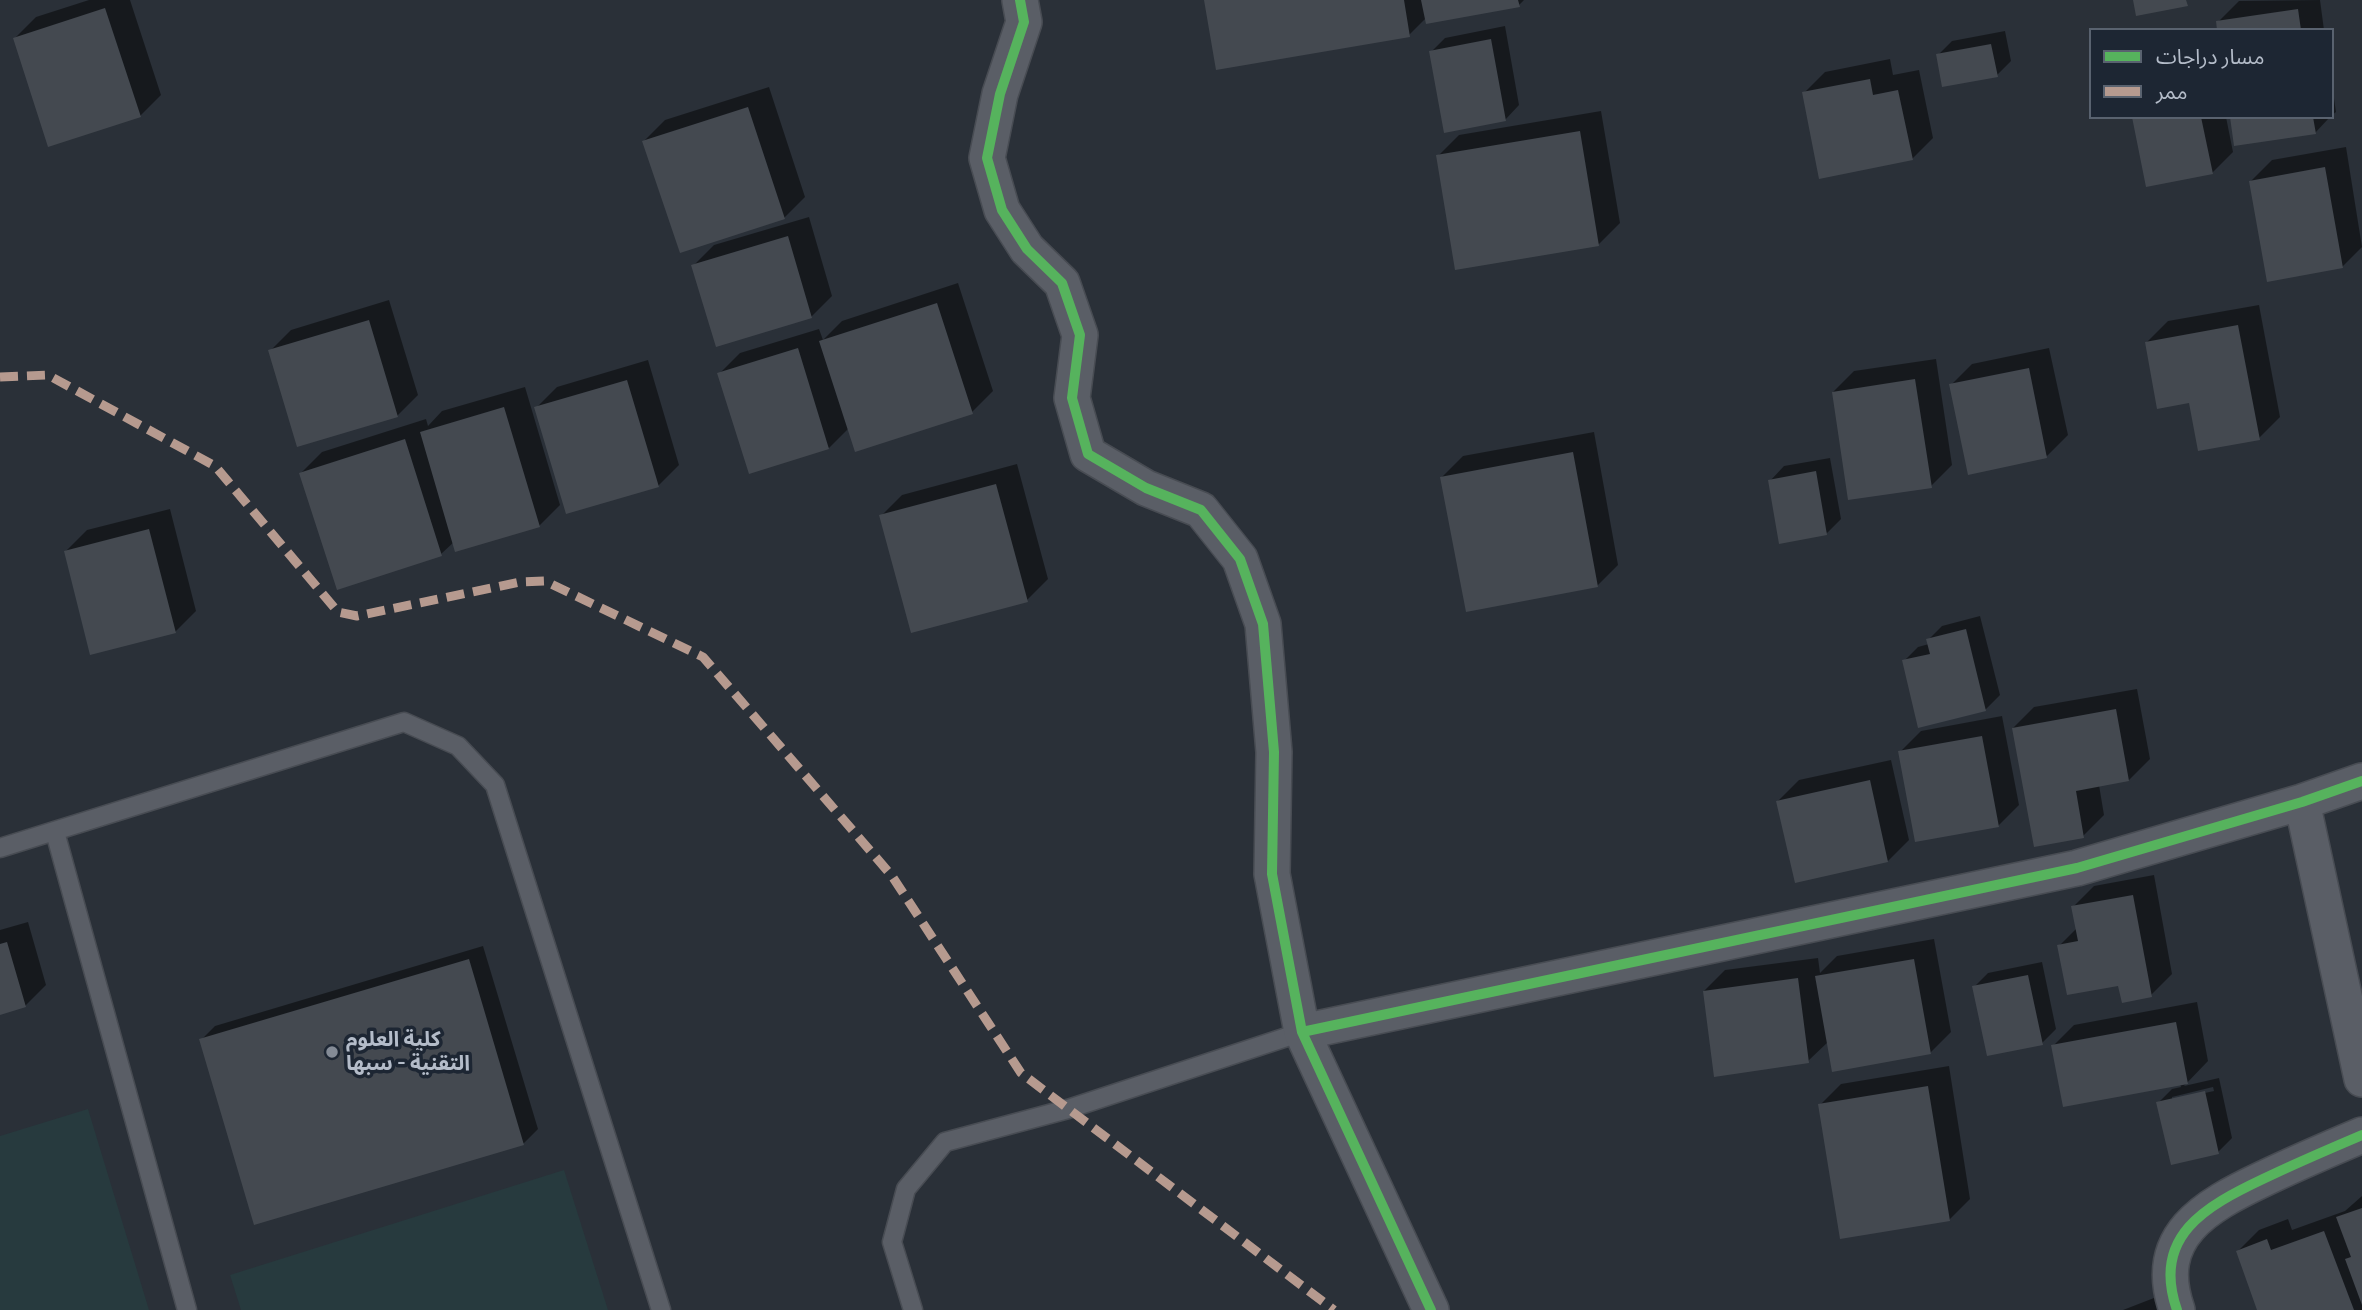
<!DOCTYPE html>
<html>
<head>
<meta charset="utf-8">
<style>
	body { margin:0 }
	#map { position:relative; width:2362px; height:1310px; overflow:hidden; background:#2a3038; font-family:Manrope,"Noto Sans Arabic",sans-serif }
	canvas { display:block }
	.legend { position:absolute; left:2089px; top:28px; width:245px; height:91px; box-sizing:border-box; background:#1d2633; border:2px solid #59626f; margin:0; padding:9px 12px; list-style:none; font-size:21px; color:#b4bcc9 }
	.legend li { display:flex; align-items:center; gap:14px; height:35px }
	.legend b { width:35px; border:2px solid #59626f }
</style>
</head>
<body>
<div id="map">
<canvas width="2362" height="1310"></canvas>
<ul class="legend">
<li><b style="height:9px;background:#56b35d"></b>مسار دراجات</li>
<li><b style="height:9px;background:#b69a8f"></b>ممر</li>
</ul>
</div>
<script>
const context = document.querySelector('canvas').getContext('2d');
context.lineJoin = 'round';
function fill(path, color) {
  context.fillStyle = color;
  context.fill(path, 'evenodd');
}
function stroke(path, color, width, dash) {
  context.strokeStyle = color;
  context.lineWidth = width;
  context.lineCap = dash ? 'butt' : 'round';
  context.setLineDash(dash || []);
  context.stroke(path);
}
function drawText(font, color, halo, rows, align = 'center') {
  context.font = font + ' Manrope,"Noto Sans Arabic",sans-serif';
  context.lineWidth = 7;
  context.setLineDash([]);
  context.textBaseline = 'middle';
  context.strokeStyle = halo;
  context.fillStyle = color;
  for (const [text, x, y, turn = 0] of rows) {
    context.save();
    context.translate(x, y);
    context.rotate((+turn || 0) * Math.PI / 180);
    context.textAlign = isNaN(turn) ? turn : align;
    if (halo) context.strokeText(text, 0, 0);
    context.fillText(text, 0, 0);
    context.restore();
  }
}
fill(new Path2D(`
	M88,1109L149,1310H0V1136Z
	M564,1170L608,1310H241L230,1275Z`), '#273a3e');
fill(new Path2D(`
	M89,0H130L161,95L140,116L15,38L36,17Z
	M1205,0H1524L1519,5L1426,18L1409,35Z
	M2320,0L2324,30H2219L2218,22L2239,1Z
	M1505,26L1519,105L1505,120L1431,52L1445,38Z
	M2005,31L2011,61L1997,75L1938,55L1952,41Z
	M1890,59L1893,75L1919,70L1933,138L1912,159L1804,93L1825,72Z
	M2332,85L2336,112L2332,115Z
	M769,87L805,197L784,218L644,141L665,120Z
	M1601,111L1620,223L1599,244L1438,156L1459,135Z
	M2134,117H2226L2233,152L2212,173Z
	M2231,117H2330L2315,133Z
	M2346,147L2362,247L2342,267L2251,181L2272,160Z
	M809,217L832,296L811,317L693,266L714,245Z
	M958,283L993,391L972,412L849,428L829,448L719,374L740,353L819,329L823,340L842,321Z
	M389,300L418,395L397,416L270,351L291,330Z
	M2259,305L2280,417L2259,438L2190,401L2147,342L2168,321Z
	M2049,348L2068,435L2047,456L1951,385L1972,364Z
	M1936,359L1952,465L1931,486L1833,392L1854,371Z
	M648,360L679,465L658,486L536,408L557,387Z
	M525,387L560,505L539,526L454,542L441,554L301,473L322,452L426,419L428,426L442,411Z
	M1594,432L1618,565L1597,586L1442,477L1463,456Z
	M1830,458L1841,519L1827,533L1770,481L1784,466Z
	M1017,464L1048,579L1027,600L881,516L902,495Z
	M170,509L196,611L175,632L66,551L87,530Z
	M1980,616L2000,695L1986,709L1920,725L1904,661L1918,647L1929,644L1928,640L1942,626Z
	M2137,689L2150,759L2129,780L2099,785L2104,815L2083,836L2013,728L2034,707Z
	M2002,716L2019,805L1998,826L1900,752L1921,731Z
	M1891,760L1909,840L1888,861L1778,801L1799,780Z
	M2154,875L2172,974L2151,995L2120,984L2059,946L2077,928L2073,907L2094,886Z
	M28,922L46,985L25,1006L0,1013V930Z
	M1934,939L1951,1032L1930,1053L1828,1042L1808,1061L1704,991L1725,970L1818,958L1820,973L1837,956Z
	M483,946L538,1129L524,1143L255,1222L201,1040L215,1026Z
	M2042,962L2056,1029L2042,1043L1974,987L1988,973Z
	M2197,1002L2208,1061L2184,1086L2219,1078L2232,1138L2218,1152L2158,1103L2172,1089L2181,1087L2180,1084L2053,1046L2074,1025ZM2213,1087L2214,1091L2172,1100V1097Z
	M1949,1066L1970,1199L1949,1220L1820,1105L1841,1084Z
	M2362,1196V1310H2259L2238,1251L2259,1230L2288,1219L2292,1230L2345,1211Z
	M2172,1291L2179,1310H2123Z`), '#0007');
fill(new Path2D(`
	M1204,0H1404L1410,37L1216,70Z
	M1421,0H1518L1520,7L1426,24Z
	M2133,0H2186L2188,6L2136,16Z
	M105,8L141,117L48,147L13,38Z
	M2298,9L2301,30H2217L2216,21Z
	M1491,39L1506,121L1444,133L1429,51Z
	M1991,44L1998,77L1942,87L1936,54Z
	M1870,79L1873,95L1898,90L1913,160L1819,179L1802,92Z
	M748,107L785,219L680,253L642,141Z
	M2132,117H2201L2213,174L2146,187Z
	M2230,117H2313L2316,134L2234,146Z
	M1580,131L1599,246L1455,270L1436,155Z
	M2325,167L2343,268L2267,282L2249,181Z
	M788,236L812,318L716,347L691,265Z
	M937,303L973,414L855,452L819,341Z
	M369,320L398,417L297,447L268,350Z
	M2238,325L2260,440L2198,451L2189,403L2157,409L2145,342Z
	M798,348L829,449L749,474L717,373Z
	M2029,368L2047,458L1968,475L1949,384Z
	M1915,379L1932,488L1848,500L1832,392Z
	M627,380L659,487L566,514L534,407Z
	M504,407L540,527L455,552L420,432Z
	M405,439L442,556L337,590L299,473Z
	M1573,452L1598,587L1466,612L1440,477Z
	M1816,471L1827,535L1779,544L1768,480Z
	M996,484L1028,602L911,633L879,515Z
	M149,529L176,633L90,655L64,551Z
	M1966,629L1986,711L1918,728L1902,660L1930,654L1926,639Z
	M2116,709L2129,781L2076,791L2084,838L2034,847L2012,728Z
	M1982,736L1999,827L1915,842L1898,751Z
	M1870,780L1888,862L1795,883L1776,801Z
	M2133,895L2152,997L2122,1003L2118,986L2067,995L2057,945L2078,941L2071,906Z
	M7,942L26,1007L0,1015V944Z
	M469,959L524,1145L254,1225L199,1039Z
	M1914,959L1931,1054L1832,1072L1815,976Z
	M2028,975L2043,1045L1987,1056L1972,986Z
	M1798,978L1809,1063L1714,1077L1703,991Z
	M2176,1022L2188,1084L2063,1107L2051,1045Z
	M1928,1086L1950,1221L1840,1239L1818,1104Z
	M2205,1091L2219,1154L2171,1165L2156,1102Z
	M2362,1208V1305L2345,1259L2351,1257L2336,1217Z
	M2324,1231L2354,1310H2257L2236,1251L2267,1239L2271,1250Z`), '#444950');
const lane = new Path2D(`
	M55,832L187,1310
	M0,848L404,722L458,746L495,785L661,1310
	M913,1310L892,1242L906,1189L945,1142L1068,1109L1302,1032`);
const street = new Path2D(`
	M1020,0L1024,22L1000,94L987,158L1002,210L1027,249L1062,283L1080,335L1072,398L1088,454L1146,488L1201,510L1240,559L1263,624L1274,752L1272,874L1302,1032L1431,1310
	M2302,802L2362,1079
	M1302,1032L2077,868L2302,802L2362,781
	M2177,1310C2151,1236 2206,1206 2263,1179C2296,1163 2329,1149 2362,1135`);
stroke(lane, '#484c53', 21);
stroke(street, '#484c53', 38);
stroke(lane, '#5a5e66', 18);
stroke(street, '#5a5e66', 35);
stroke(new Path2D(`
	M0,377L48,375L215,466L338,612L357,616L520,582L545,581L703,657L892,876L1021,1073L1334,1310`), '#b69a8f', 9, [18, 9]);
stroke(new Path2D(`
	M1020,0L1024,22L1000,94L987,158L1002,210L1027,249L1062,283L1080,335L1072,398L1088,454L1146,488L1201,510L1240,559L1263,624L1274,752L1272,874L1302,1032L1431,1310
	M1302,1032L2077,868L2302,802L2362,781
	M2177,1310C2151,1236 2206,1206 2263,1179C2296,1163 2329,1149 2362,1135`), '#56b35d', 10);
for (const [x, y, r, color] of [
	[332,1052,7,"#848b96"]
]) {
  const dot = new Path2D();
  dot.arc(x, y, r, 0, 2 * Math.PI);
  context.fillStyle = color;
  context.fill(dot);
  stroke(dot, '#1d2633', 2.5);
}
drawText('bold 21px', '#b4bcc9', '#1d2633', [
	["كلية العلوم",346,1040],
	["التقنية - سبها",346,1064]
], 'left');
</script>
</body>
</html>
